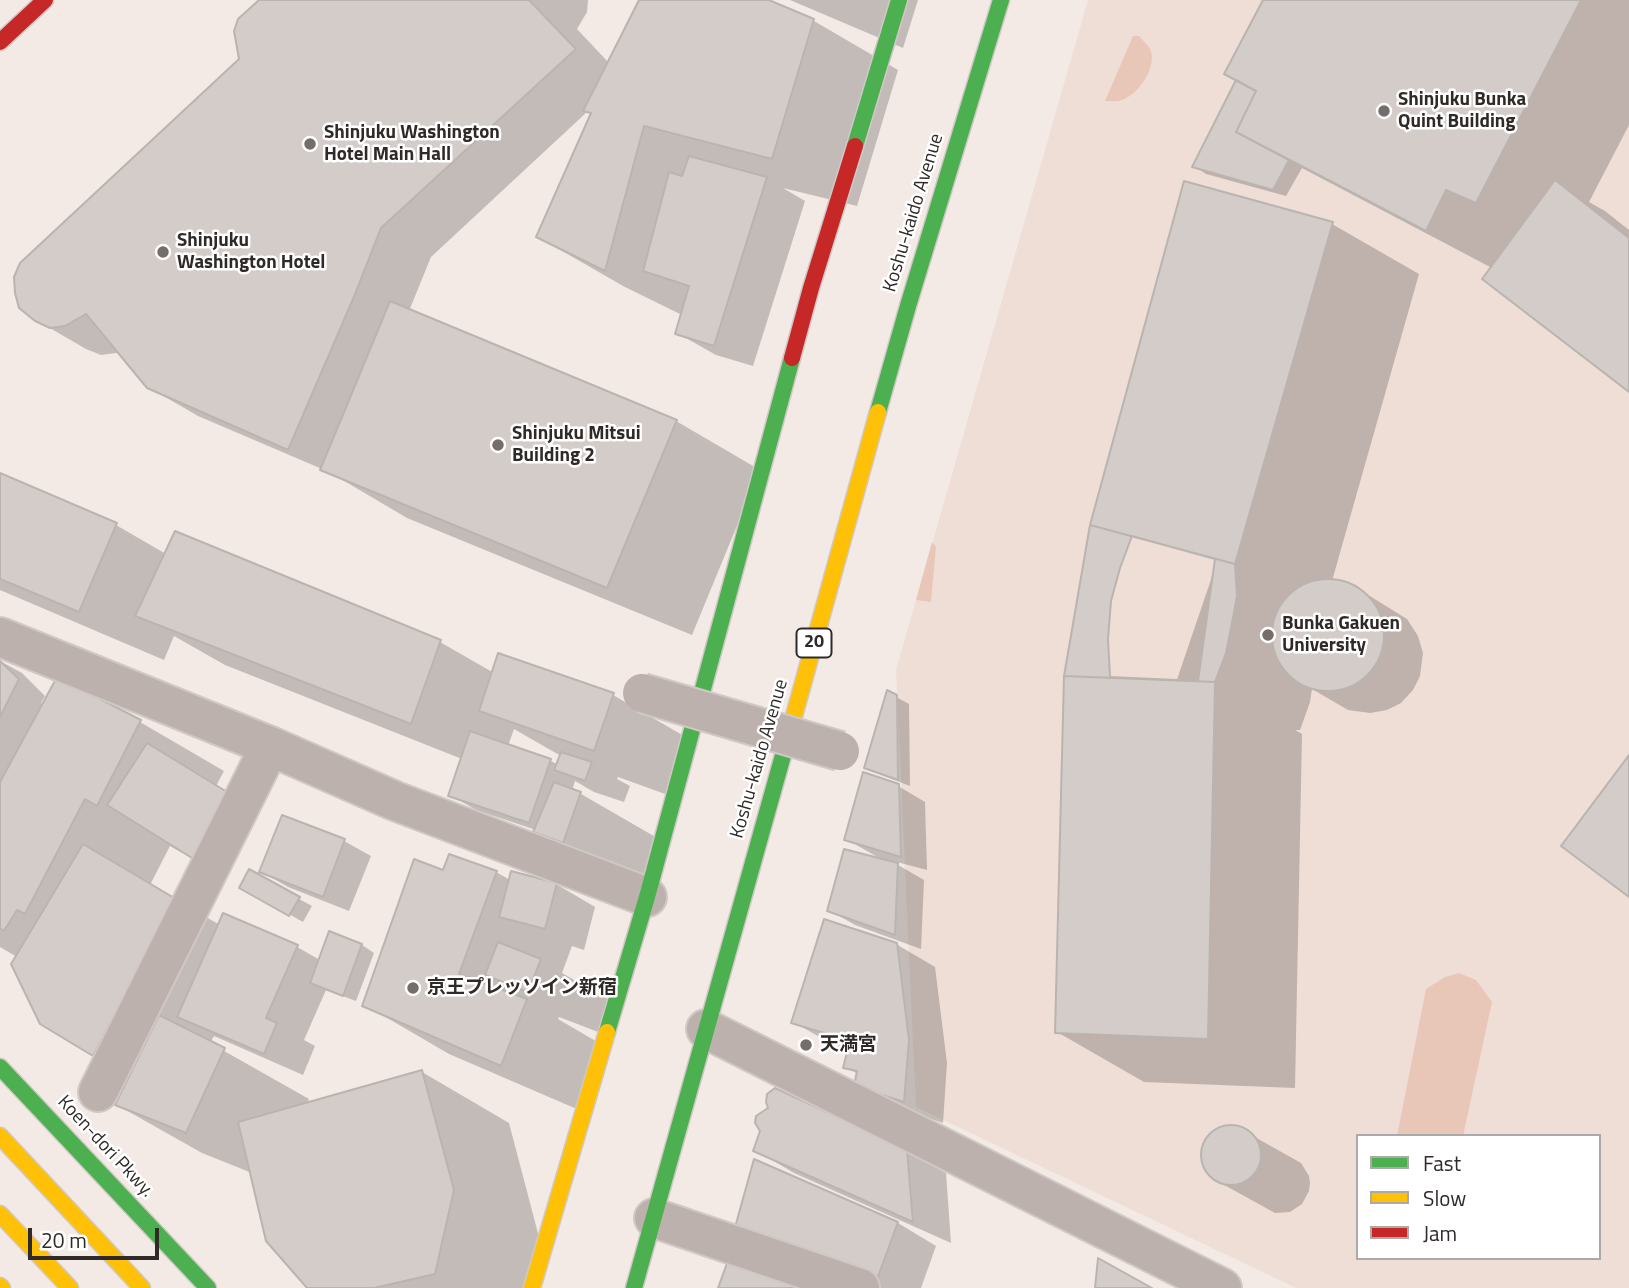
<!DOCTYPE html>
<html>
<head>
<meta charset="utf-8">
<style>
	body { margin:0 }
	#map { position:relative; width:1629px; height:1288px; overflow:hidden; background:#f3eae6; font-family:"Titillium Web",sans-serif }
	canvas { display:block }
	.legend { position:absolute; left:1356px; top:1134px; width:245px; height:126px; box-sizing:border-box; background:#fff; border:2px solid #acaaa9; margin:0; padding:9px 12px; list-style:none; font-size:21px; color:#2f2a27 }
	.legend li { display:flex; align-items:center; gap:14px; height:35px }
	.legend b { width:35px; border:2px solid #acaaa9 }
	.scale { position:absolute; left:28px; top:1228px; width:131px; height:32px; box-sizing:border-box; border:4px solid #2f2a27; border-top:0; padding-left:9px; font-size:21px; line-height:24px; white-space:nowrap; color:#2f2a27; -webkit-text-stroke:5px #fff; paint-order:stroke }
</style>
</head>
<body>
<div id="map">
<canvas width="1629" height="1288"></canvas>
<ul class="legend">
<li><b style="height:9px;background:#4caf50"></b>Fast</li>
<li><b style="height:9px;background:#ffc107"></b>Slow</li>
<li><b style="height:9px;background:#c62828"></b>Jam</li>
</ul>
<div class="scale">20 m</div>
</div>
<script>
const context = document.querySelector('canvas').getContext('2d');
context.lineJoin = 'round';
function fill(path, color) {
  context.fillStyle = color;
  context.fill(path, 'evenodd');
}
function stroke(path, color, width, dash) {
  context.strokeStyle = color;
  context.lineWidth = width;
  context.lineCap = dash ? 'butt' : 'round';
  context.setLineDash(dash || []);
  context.stroke(path);
}
function drawText(font, color, halo, rows, align = 'center') {
  context.font = font + ' "Titillium Web","Noto Sans JP",sans-serif';
  context.lineWidth = 5;
  context.setLineDash([]);
  context.textBaseline = 'middle';
  context.strokeStyle = halo;
  context.fillStyle = color;
  for (const [text, x, y, turn = 0] of rows) {
    context.save();
    context.translate(x, y);
    context.rotate((+turn || 0) * Math.PI / 180);
    context.textAlign = isNaN(turn) ? turn : align;
    if (halo) context.strokeText(text, 0, 0);
    context.fillText(text, 0, 0);
    context.restore();
  }
}
fill(new Path2D(`
	M1088,0H1629V1288H1296L916,1107L896,670ZM1358,1136H1599V1258H1358Z`), '#efded6');
fill(new Path2D(`
	M1133,36H1139C1142,40 1148,45 1150,49C1158,66 1139,94 1122,100C1118,102 1110,101 1105,101Z
	M932,542L936,547L931,602L916,600Z
	M1459,973L1476,980L1492,1002L1463,1136H1397L1426,989L1445,977Z`), '#e9c7b8');
fill(new Path2D(`
	M262,0H588L587,12L577,29L609,63L640,0H765L814,21L898,70L857,206L783,188L805,201L753,366L716,355L677,333L682,315L623,286L538,237L592,114L587,112L431,257L409,311L676,421L760,470L692,635L407,518L329,472L198,416L148,387L119,351L116,353L101,355L86,349L36,320L241,60Z
	M790,0H918L903,48Z
	M1264,0H1629V125L1589,202L1605,211L1629,230V390L1492,268L1302,168L1286,196L1206,174L1194,166L1238,80Z
	M1332,224L1419,274L1332,581L1352,585L1407,619L1418,636L1423,653L1420,676L1413,690L1401,703L1387,710L1370,713L1348,710L1312,689L1310,702L1300,730H1295L1302,734L1295,1088L1144,1082L1057,1032Z
	M0,475L116,525L166,554L440,642L494,673L500,655L613,695L698,744L679,799L618,777L617,779L630,786L624,802L594,792L575,781L572,791L581,794L659,839L641,887L613,876L535,831L536,830L476,810L450,795L462,759L225,665L174,636L164,660L0,590ZM514,729L561,756L558,765L551,761L508,746Z
	M0,661L22,673L45,696L41,703L44,705L140,722L224,771L216,786L219,872L183,851L182,853L170,846L150,885L220,925L297,947L320,960L330,933L362,945L374,953L356,1001L326,990L304,1040L315,1046L303,1075L214,1036L210,1043L309,1099L306,1105L422,1072L509,1123L540,1241L530,1288H309L252,1173L202,1153L117,1105L131,1076L94,1055L17,957L0,947Z
	M896,697L909,704L910,786L879,774L866,767Z
	M898,786L925,802L927,870L893,861V862L924,880L921,949L855,925L829,910L879,858L846,839Z
	M283,817L344,841L371,856L349,911L288,887L262,872Z
	M250,872L312,906L303,922L241,887Z
	M444,872H496L510,880L556,884L595,907L584,950L572,946L562,973L618,1005L606,1035L559,1017L558,1019L611,1050L586,1113L449,1054L365,1005Z
	M896,944L935,967L947,1063L943,1123L895,1107L856,1085L858,1074L845,1067L849,1050L832,1044L793,1022Z
	M1237,1127L1301,1163L1309,1176L1310,1183L1309,1191L1302,1204L1290,1212L1275,1213L1217,1181L1206,1170L1202,1156L1203,1149L1209,1135L1222,1128Z
	M762,1131L906,1151L946,1173L951,1243L794,1173L755,1150Z
	M755,1161L898,1223L936,1246L921,1288H874Z`), '#0003');
const building = new Path2D(`
	M259,0H529L576,49L381,228L353,299L288,450L147,388L86,314L65,326L50,328L35,321L19,308L15,293L14,277L20,263L239,59L234,31L238,19Z
	M639,0H769L814,19L772,159L644,126L605,271L536,237L591,113L583,111Z
	M1263,0H1581L1476,203L1446,190L1426,231L1236,132L1256,91L1224,74Z
	M1236,80L1256,91L1236,132L1289,160L1273,190L1192,167Z
	M689,156L767,177L714,346L675,334L689,286L643,271L669,172L682,176Z
	M1555,180L1629,238V392L1482,279Z
	M1184,181L1333,222L1235,564L1090,525Z
	M390,301L677,420L607,588L320,470Z
	M0,473L117,523L79,612L0,579Z
	M1090,525L1235,564L1237,596L1232,623L1226,653L1215,682L1064,676Z
	M175,531L441,640L411,724L135,616Z
	M1132,536L1215,559L1198,681L1110,677L1108,639L1111,601L1120,568Z
	M1272 635a56 56 0 1 1 112 0a56 56 0 1 1-112 0Z
	M498,653L614,693L594,751L479,711Z
	M0,661L19,679L0,717Z
	M1064,676L1215,682L1208,1039L1055,1033Z
	M57,677L141,720L97,806L85,799L25,914L17,910L4,931L0,928V782Z
	M887,690L897,695L898,780L864,768Z
	M470,731L551,759L529,823L448,796Z
	M147,743L232,795L192,858L107,805Z
	M561,752L592,762L585,781L554,770Z
	M1629,755V897L1561,846Z
	M863,772L899,784L901,857L844,840Z
	M554,782L581,792L563,843L533,832Z
	M282,815L345,839L323,897L259,872Z
	M83,844L176,899L93,1056L40,1024L11,964Z
	M844,849L898,863L895,935L827,911Z
	M449,854L497,871L459,974L527,999L501,1066L362,1006L414,859L443,870Z
	M249,869L300,897L289,916L239,888Z
	M511,871L557,883L545,929L499,917Z
	M223,913L298,945L266,1018L277,1023L264,1054L177,1017Z
	M824,919L897,943L909,1040L904,1102L854,1086L857,1071L843,1068L850,1041L791,1023Z
	M329,931L362,944L343,996L310,983Z
	M498,942L541,959L528,992L485,975Z
	M159,1015L225,1048L186,1133L115,1105Z
	M422,1070L454,1190L435,1274L374,1288H307L266,1241L238,1122Z
	M775,1088L907,1149L913,1222L753,1151L760,1131L755,1123L756,1116L768,1108L766,1102L767,1094Z
	M1201 1155a30 30 0 1 1 60 0a30 30 0 1 1-60 0Z
	M754,1159L898,1222L876,1282L734,1231Z
	M730,1255L812,1288H718Z
	M1098,1258L1152,1288H1095Z`);
fill(building, '#d3ccc9');
stroke(building, '#bab4b0', 2);
const street = new Path2D(`
	M0,637L270,746L395,801L647,897
	M706,1029L1222,1288
	M98,1092L270,746
	M654,1218L860,1288`);
const fast = new Path2D(`
	M855,146L899,0
	M878,412L908,306L1001,0
	M607,1032L647,897L792,358
	M0,1067L208,1288
	M634,1288L789,734`);
const slow = new Path2D(`
	M789,734L878,412
	M0,1136L142,1288
	M0,1214L70,1288
	M0,1286L2,1288
	M532,1288L607,1032`);
const jam = new Path2D(`
	M0,42L45,0
	M792,358L811,288L855,146`);
stroke(street, '#cfc8c4', 42);
stroke(fast, '#cfc8c4', 19);
stroke(slow, '#cfc8c4', 19);
stroke(jam, '#cfc8c4', 19);
stroke(street, '#bcb1ac', 38);
stroke(fast, '#4caf50', 16);
stroke(slow, '#ffc107', 16);
stroke(jam, '#c62828', 16);
const streetBridge = new Path2D(`
	M642,693L840,751`);
stroke(streetBridge, '#cfc8c4', 42, []);
stroke(streetBridge, '#bcb1ac', 38);
for (const [x, y, r, color] of [
	[1384,111,7,"#746d6a"],
	[310,144,7,"#746d6a"],
	[163,252,7,"#746d6a"],
	[498,445,7,"#746d6a"],
	[1268,635,7,"#746d6a"],
	[413,988,7,"#746d6a"],
	[806,1045,7,"#746d6a"]
]) {
  const dot = new Path2D();
  dot.arc(x, y, r, 0, 2 * Math.PI);
  context.fillStyle = color;
  context.fill(dot);
  stroke(dot, '#fff', 2.5);
}
for (const [x, y, w] of [
	[814,643,35]
]) {
  const box = new Path2D();
  box.roundRect(x - w / 2, y - 14.5, w, 29, 5);
  context.fillStyle = '#fff';
  context.fill(box);
  stroke(box, '#2f2a27', 2);
}
drawText('bold 18px', '#2f2a27', null, [
	["20",814,643]
]);
drawText('bold 19px', '#2f2a27', '#fff', [
	["Shinjuku Bunka",1398,100],
	["Quint Building",1398,122],
	["Shinjuku Washington",324,133],
	["Hotel Main Hall",324,155],
	["Shinjuku",177,241],
	["Washington Hotel",177,263],
	["Shinjuku Mitsui",512,434],
	["Building 2",512,456],
	["Bunka Gakuen",1282,624],
	["University",1282,646],
	["京王プレッソイン新宿",427,988],
	["天満宮",820,1045]
], 'left');
drawText('19px', '#2f2a27', '#fff', [
	["Koshu-kaido Avenue",914,213,-73],
	["Koshu-kaido Avenue",760,759,-74],
	["Koen-dori Pkwy.",105,1147,47]
]);
</script>
</body>
</html>
